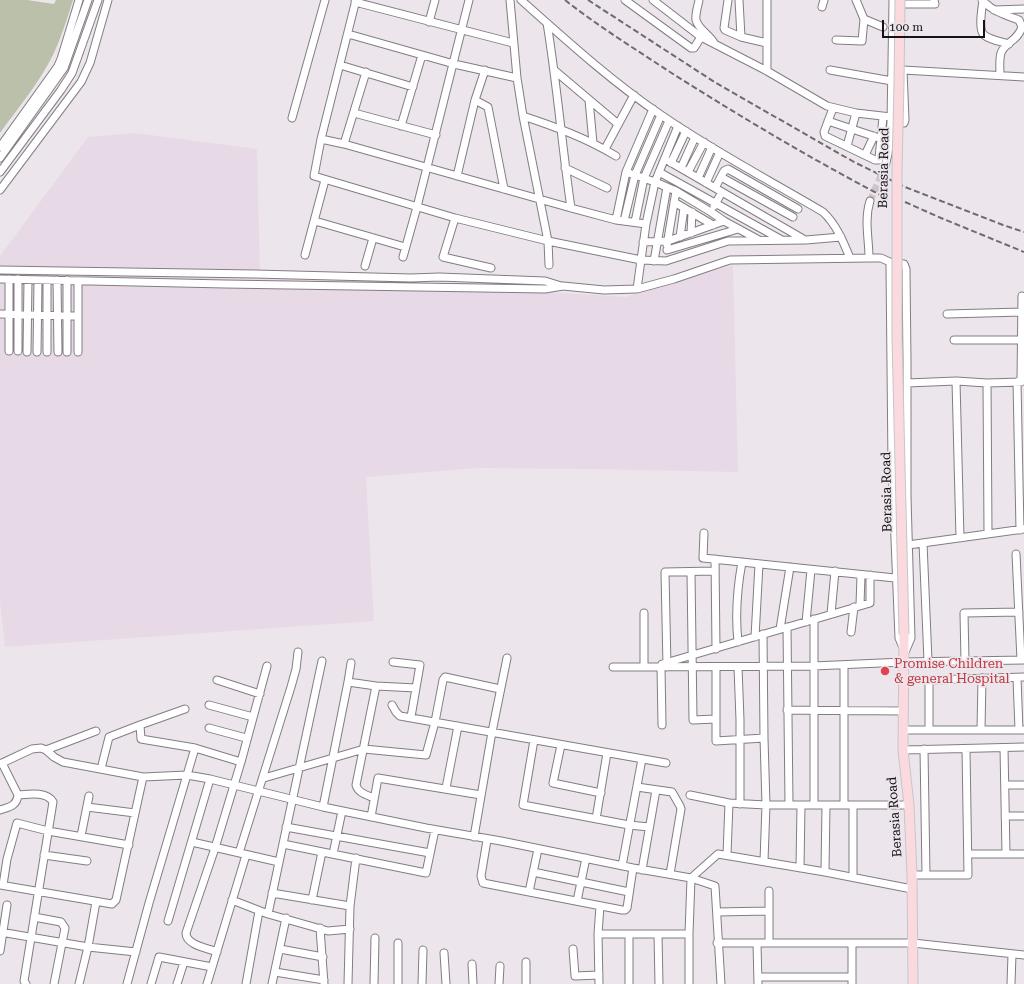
<!DOCTYPE html>
<html>
<head>
<meta charset="utf-8">
<style>
	body { margin:0 }
	#map { position:relative; width:1024px; height:984px; overflow:hidden; background:#ece6ec; font-family:"Roboto Serif",serif }
	canvas { display:block }
	.scale { position:absolute; left:882px; top:20px; width:103px; height:18px; box-sizing:border-box; border:2px solid #141214; border-top:0; padding-left:5px; font-size:12px; line-height:14px; white-space:nowrap; color:#141214; -webkit-text-stroke:3px #ece6ec; paint-order:stroke }
</style>
</head>
<body>
<div id="map">
<canvas width="1024" height="984"></canvas>
<div class="scale">100 m</div>
</div>
<script>
const context = document.querySelector('canvas').getContext('2d');
context.lineJoin = 'round';
function fill(path, color) {
  context.fillStyle = color;
  context.fill(path, 'evenodd');
}
function stroke(path, color, width, dash) {
  context.strokeStyle = color;
  context.lineWidth = width;
  context.lineCap = dash ? 'butt' : 'round';
  context.setLineDash(dash || []);
  context.stroke(path);
}
function drawText(font, color, halo, rows, align = 'center') {
  context.font = font + ' "Roboto Serif",serif';
  context.lineWidth = 3.5;
  context.setLineDash([]);
  context.textBaseline = 'middle';
  context.strokeStyle = halo;
  context.fillStyle = color;
  for (const [text, x, y, turn = 0] of rows) {
    context.save();
    context.translate(x, y);
    context.rotate((+turn || 0) * Math.PI / 180);
    context.textAlign = isNaN(turn) ? turn : align;
    if (halo) context.strokeText(text, 0, 0);
    context.fillText(text, 0, 0);
    context.restore();
  }
}
fill(new Path2D(`
	M135,133L257,149L260,273L625,297L733,265L738,472L591,469L479,468L366,477L374,621L5,647L0,601V256L88,137Z`), '#e7dae6');
fill(new Path2D(`
	M0,0H27L54,4L56,0H73C67,19 61,38 53,55C39,83 18,108 0,133Z`), '#bac0a9');
stroke(new Path2D(`
	M870,201L885,167`), '#ccc6cc', 7, [7, 3.5]);
const minor = new Path2D(`
	M356,0L321,139L314,176L455,218L548,241L641,260L666,261L728,241L806,240L841,237
	M510,0L517,78L523,116L548,241L549,265
	M521,0C566,40 611,81 661,115C713,151 769,180 823,212C836,224 843,241 850,258
	M625,0L691,48H694L701,37
	M653,0L701,37L767,71L827,106L856,113L891,117
	M699,0C698,6 695,14 696,20C698,29 710,35 714,43
	M728,0L724,28L725,30L741,37L767,43
	M739,0L741,37
	M767,0V71
	M982,0C992,11 1005,15 1019,20L1022,27C1017,42 1005,42 1001,53C999,60 1000,68 1000,75
	M983,0C982,8 978,30 984,35C990,40 1002,42 1009,44
	M355,2L513,43
	M903,4H935L934,0
	M822,7L824,0
	M994,10L1024,9
	M864,19L883,27
	M429,22L435,0
	M547,23C557,84 562,146 571,208
	M348,34L454,64L517,78
	M836,40L862,41L864,19L856,0
	M340,65L413,87
	M554,70L618,124
	M830,70L892,81
	M903,70L1024,77
	M475,100L488,107L504,189
	M589,100L593,143
	M833,108L824,132L825,136L875,160H879V158L883,117
	M354,113L436,135
	M523,116C556,127 586,138 616,156
	M292,118L325,0
	M828,121L882,139
	M895,124L904,123L905,120L903,71
	M401,126L422,55
	M321,139L344,144L571,208L616,220L646,224
	M344,144L366,72
	M847,146L856,113
	M0,147L58,66L61,59L79,0
	M605,149L634,95
	M865,155L874,136
	M0,158L64,68L88,0
	M665,159L722,192L714,206
	M671,163L686,131
	M885,167L888,154L891,122L893,0
	M565,168L607,188
	M681,168L695,137
	M0,172L61,90L72,73L98,0
	M626,172L655,182L676,191L711,212L724,221L759,240
	M659,172L780,239
	M688,172L704,142
	M457,176L475,100L485,70
	M721,177L793,217
	M698,178L712,147
	M706,183L720,152
	M715,188L724,171L728,169L798,209
	M0,190L81,82L90,63L108,0
	M722,192L805,240
	M674,202L713,225
	M455,218L443,257L491,268
	M616,220L626,172L653,109
	M315,221L405,247
	M624,221L635,175L661,115
	M635,222L644,178L669,121
	M691,233L692,212
	M680,237L684,208
	M643,242L668,241L724,221
	M667,245L676,191
	M667,250L738,229
	M305,255L325,180
	M403,257L417,207L469,0
	M869,258C869,239 864,220 870,201
	M654,261L667,187
	M893,263L904,264L906,269L907,361V497L911,638L905,652L899,638L892,465L890,268V264Z
	M365,266L373,238
	M0,270L255,274L411,278L439,277L545,281L561,286
	M0,279L225,284L545,289L563,286L604,290L637,289L674,279L730,260L869,258H881L892,263
	M9,279V351
	M47,280V352
	M57,280L58,352
	M78,281V352
	M637,289L646,224L655,182L678,126
	M0,314L78,316
	M947,314L1022,312
	M954,340H1024
	M18,351V279
	M27,352L28,280
	M37,352L38,280
	M67,352V280
	M956,381L960,538
	M907,383L956,381L987,383L1021,382
	M987,383L988,533
	M1020,530L1017,382L1021,380L1022,296
	M704,533L703,558L895,578
	M923,543L928,661
	M908,545L1024,529
	M1016,554L1021,660
	M715,559L716,649
	M691,572L693,720L716,719
	M860,605L861,575
	M644,613V667
	M831,614L835,571
	M814,619V805
	M806,622L811,570
	M787,627L789,804
	M780,629L790,567
	M851,632L854,607
	M763,634L764,738L766,805L764,861
	M755,637L759,564
	M738,642C735,614 737,589 742,562
	M965,661L964,613L1019,612
	M393,662L420,665L411,717
	M662,664L870,603V575
	M844,665V805
	M613,667L813,666L904,662L1024,660
	M661,667L662,725
	M667,667L665,572L715,571
	M716,667V741L764,738
	M738,667L740,720V804
	M1017,678L1019,730
	M217,680L260,694
	M348,682L376,686L416,688
	M209,705L253,717
	M392,705L396,712L400,716L666,763
	M787,710L904,711
	M140,725L185,709
	M209,728L246,738
	M904,730H1024
	M929,730V682L931,680L1024,677
	M981,730L982,678
	M534,740L523,805L629,825L649,827
	M561,745L553,783L601,793
	M1004,748L1006,854
	M924,749L926,875
	M46,750L96,731
	M903,750L1024,747
	M241,762L267,666
	M0,764L32,749L41,748L46,750L54,757L63,762L143,777L187,775L210,779L323,807L426,828L501,841L633,868L691,878L715,886L721,984
	M101,769L109,737L140,725L141,739L195,748
	M264,778L364,749L426,755L435,722L443,680L445,677L500,689
	M1005,785H1024
	M637,787L672,792L680,806L681,809L670,874
	M446,788L458,726
	M18,795C29,794 47,791 53,802L24,981L26,984
	M690,795L729,803L766,805H909
	M374,798C367,795 358,793 356,785L376,686
	M853,805V877
	M87,807L135,813
	M323,807L348,682L351,663
	M0,810C9,807 17,806 18,795L2,763
	M1005,816H1024
	M371,817L378,778L481,795
	M596,819L607,753
	M286,827L430,853
	M81,836L89,796
	M474,837L492,732L507,658
	M487,840L481,876L483,883L622,910H625L627,908L633,868
	M192,842L279,862
	M283,844L426,873L435,830
	M239,853L291,687L296,669L298,652
	M333,854L342,811
	M968,854H1024
	M44,855L87,861
	M727,855L729,803
	M622,866L642,759
	M800,868L801,805
	M642,870L656,790
	M533,872L629,892
	M825,872L826,805
	M912,875H968L966,749
	M0,885L112,904L116,900L143,777
	M3,885L7,859L17,823L48,831L129,845
	M769,891V943
	M529,892L538,849
	M272,893L350,906
	M232,900L268,914L328,931L350,929
	M312,900L322,852
	M577,901L586,858
	M717,912L769,911
	M268,914L322,661
	M34,917L61,922L65,928L54,984
	M168,921L210,779
	M320,928L324,984
	M0,932L88,947L136,952
	M598,934H689
	M629,934V984
	M658,934L659,984
	M717,943H913L1024,955
	M757,943L758,984
	M280,949L323,957
	M573,949L575,976L599,975
	M0,951L7,905
	M444,953L446,984
	M526,962V984
	M472,964L473,984
	M275,972L324,980
	M758,977H852
	M79,984L88,947L96,902
	M127,984L149,903L195,748L241,762L215,848L186,933C186,945 207,948 217,952
	M151,984L159,957L212,967
	M177,984L184,962
	M207,984L246,855
	M246,984L259,911
	M272,984L286,918
	M348,984L350,906L356,858
	M374,984L375,938
	M398,984V943
	M422,984L423,950
	M499,984L500,966
	M599,984L598,934L600,906
	M689,984V934L691,878L718,854L825,872L912,889
	M852,984V943
	M1011,984L1012,954`);
const major = new Path2D(`
	M904,634L903,750L909,805L912,875L913,984`);
stroke(minor, '#837d83', 9);
stroke(major, '#c7c6c7', 11);
stroke(minor, '#fff', 7);
stroke(major, '#fbdadf', 9);
stroke(new Path2D(`
	M565,0C598,26 635,49 670,72C741,117 813,160 888,199
	M588,0L716,83L854,162L905,187L1003,225L1024,232
	M905,202L941,218L1024,252`), '#6e6b6e', 2, [6, 3]);
const majorBridge = new Path2D(`
	M900,0L899,83L897,172V338L904,634`);
stroke(majorBridge, '#c7c6c7', 11, []);
stroke(majorBridge, '#fbdadf', 9);
for (const [x, y, r, color] of [
	[885,671,5,"#e0444e"]
]) {
  const dot = new Path2D();
  dot.arc(x, y, r, 0, 2 * Math.PI);
  context.fillStyle = color;
  context.fill(dot);
  stroke(dot, '#ece6ec', 1.5);
}
drawText('13px', '#141214', '#ece6ec', [
	["Berasia Road",884,168,-89],
	["Berasia Road",887,492,-91],
	["Berasia Road",895,817,-94]
]);
drawText('13px', '#be3a42', '#ece6ec', [
	["Promise Children",894,664],
	["& general Hospital",894,679]
], 'left');
</script>
</body>
</html>
